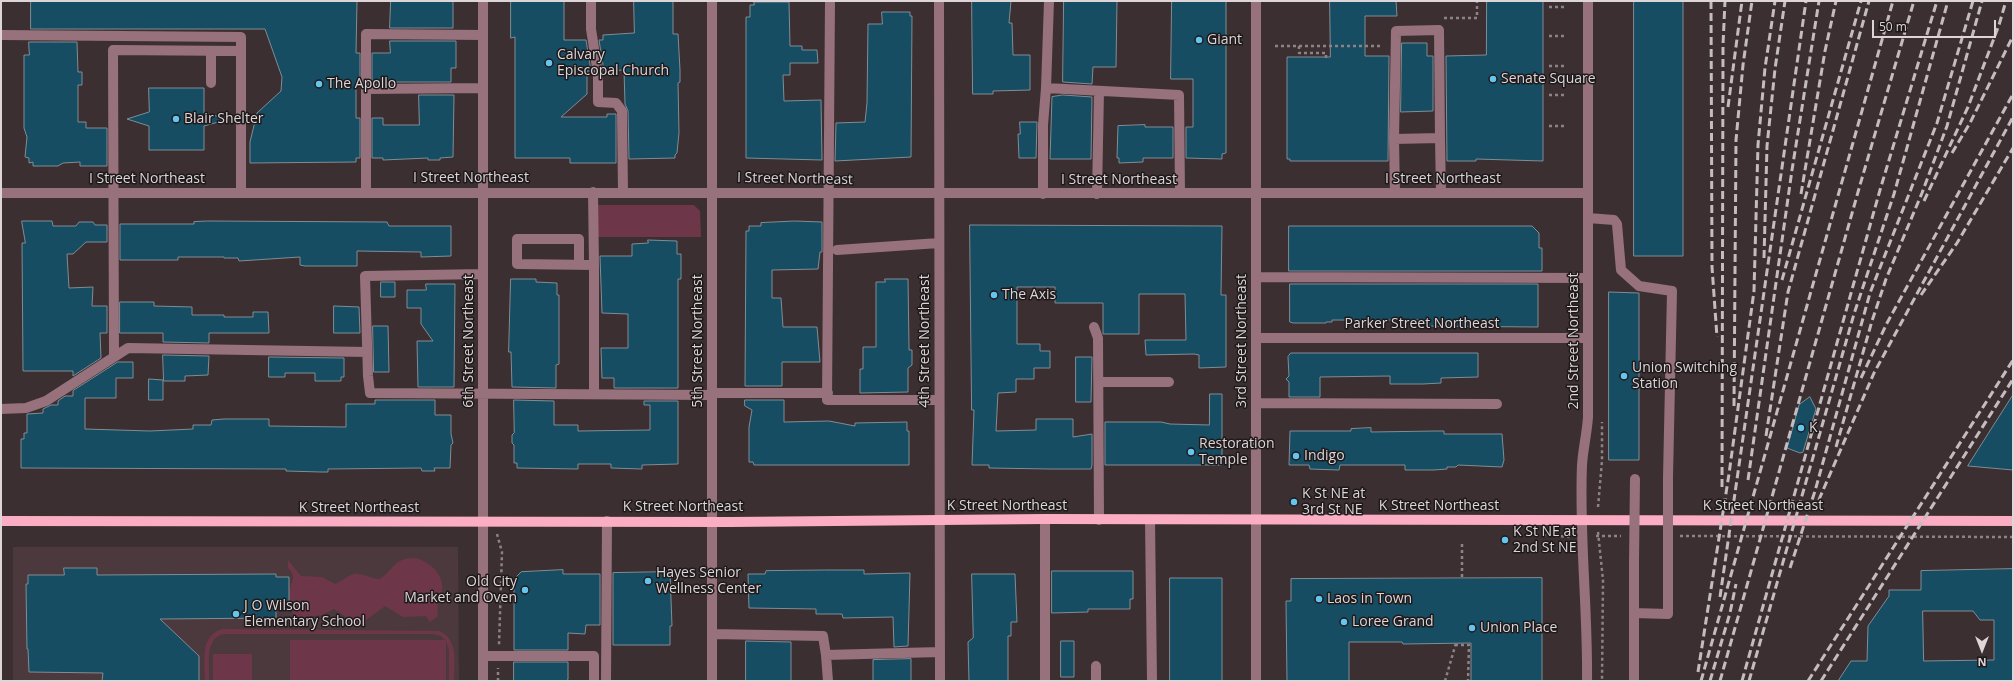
<!DOCTYPE html>
<html>
<head>
<meta charset="utf-8">
<style>
	body { margin:0 }
	#map { position:relative; width:2014px; height:682px; overflow:hidden; background:#3b2f32; font-family:"Open Sans",sans-serif }
	canvas { display:block }
	.frame { position:absolute; inset:0; border:2px solid #ddd5d7; pointer-events:none }
	.north { position:absolute; left:1962px; top:630px; width:40px; height:40px; -webkit-text-stroke:3px #1e191a; paint-order:stroke; rotate:180deg; font-size:11px; font-weight:700; line-height:16px; text-align:center; color:#ddd5d7 }
	.north::after { content:''; display:block; margin:auto; width:14px; height:18px; background:#ddd5d7; clip-path:polygon(50% 0,100% 100%,50% 72%,0 100%) }
	.scale { position:absolute; left:1872px; top:20px; width:124px; height:18px; box-sizing:border-box; border:2px solid #ddd5d7; border-top:0; padding-left:5px; font-size:12px; line-height:14px; white-space:nowrap; color:#ddd5d7; -webkit-text-stroke:3px #1e191a; paint-order:stroke }
</style>
</head>
<body>
<div id="map">
<canvas width="2014" height="682"></canvas>
<div class="frame"></div>
<div class="north">N</div>
<div class="scale">50 m</div>
</div>
<script>
const context = document.querySelector('canvas').getContext('2d');
context.lineJoin = 'round';
function fill(path, color) {
  context.fillStyle = color;
  context.fill(path, 'evenodd');
}
function stroke(path, color, width, dash) {
  context.strokeStyle = color;
  context.lineWidth = width;
  context.lineCap = dash ? 'butt' : 'round';
  context.setLineDash(dash || []);
  context.stroke(path);
}
function drawText(font, color, halo, rows, align = 'center') {
  context.font = font + ' "Open Sans",sans-serif';
  context.lineWidth = 3;
  context.setLineDash([]);
  context.textBaseline = 'middle';
  context.strokeStyle = halo;
  context.fillStyle = color;
  for (const [text, x, y, turn = 0] of rows) {
    context.save();
    context.translate(x, y);
    context.rotate((+turn || 0) * Math.PI / 180);
    context.textAlign = isNaN(turn) ? turn : align;
    if (halo) context.strokeText(text, 0, 0);
    context.fillText(text, 0, 0);
    context.restore();
  }
}
fill(new Path2D(`
	M13,547H458L459,681H13Z`), '#4b393d');
fill(new Path2D(`
	M596,205H694L700,211L701,237H597Z
	M415,558C430,562 445,574 442,592C440,602 436,604 438,616L430,622L426,616L403,617L385,606L366,620V624L353,625L351,620L334,609L322,615L307,617L304,623L292,615L293,612C292,605 289,600 289,593C290,583 298,577 288,568V560L301,576L322,577L335,584C342,582 347,575 355,574C364,573 371,579 380,579C394,569 394,558 415,558Z
	M223,629L439,631C459,639 454,663 454,681H449V650L446,641V681H290V640H445L441,636L433,634H223C204,639 210,665 209,681H205C205,662 199,635 223,629Z
	M213,654H252V681H213Z`), '#6e3749');
const building = new Path2D(`
	M31,1H357L356,53H360V82H356V118H360V158H356V162L250,163V142L257,113L281,91L282,77L265,29H31Z
	M391,1H453V28H390Z
	M511,1H564V40H586L591,71H587V94L561,117H607V114H616V163H570V158H515V37L511,38Z
	M634,1H673V34H678L680,70V82L678,83L679,133L677,153L675,155V158L629,159L628,111L625,104L624,70L604,71L599,40H603V35L634,33Z
	M972,1H1011L1009,23H1012L1013,55H1030V90L993,91V94H973Z
	M1064,1H1117L1116,67H1093L1092,84L1063,82Z
	M1172,1H1226V153L1222,154V159L1186,158V127H1193V79H1171Z
	M1330,1H1396L1397,16H1365V56H1389L1388,161H1290V159H1287V57H1330Z
	M1487,1H1543V161L1476,159V161H1447L1446,56L1486,55Z
	M1634,1H1683V256H1634Z
	M754,2H789L790,46H802V50H817L818,63H790V75H783L784,101L821,100L822,160L746,158V17H750V5H754Z
	M882,12H910V16H912L911,157L835,161L836,123L865,122L867,103L868,24H882Z
	M390,41H456V68H451V82H372V53H390Z
	M29,42H77L78,72H82V85H78V122H86V128H107V166H80V162L63,163L58,166H33V162L29,163V158L25,157L27,137L24,128V55H29Z
	M1402,43H1427V56H1433V111L1401,112Z
	M149,88H204V113L229,119L204,126V150H149V126L127,119L149,112Z
	M419,95H454L453,157L440,158V160H428V158L383,160V158H372V118H383V125H419Z
	M1063,95L1092,97L1091,159H1050L1052,97Z
	M1020,122H1037L1036,158H1019L1018,134H1020Z
	M1145,125V127H1173V158H1143V162L1119,163V158H1117L1118,126Z
	M22,221H52L53,226H76L79,222H93L95,225H107V242H86L73,254H67L69,288L93,287L92,306H107V333H100L101,358L73,376V371H23L22,243H25Z
	M208,221L387,222L389,226H451V256L421,257V252L357,251V266H305L300,265V257L239,261L238,258H224V257H178V260H120V224H194V222Z
	M795,221L822,222V252H820L818,269L772,270V298H781L783,327H817L820,362H782V386H745L746,231H749V226H761V223Z
	M970,225L1222,226L1221,295H1226V367L1199,368V355L1194,354L1146,355L1145,340H1186L1185,294H1139V334H1103V303H1055V287H1017V344H1040V351H1050V368H1034V379H1016V392L998,393L996,431L1036,430V419H1073V437L1092,434V465L1091,469H1050L989,468V465H972L974,410H972Z
	M1289,226H1532L1539,233V248H1542V271H1289Z
	M648,240L677,241V254H681V279H678V388H614V378H602L601,348H628V314L602,313L600,256H632V244L648,243Z
	M511,279H536V282L557,283V295H559V364L556,365V388L512,387L511,352H509Z
	M885,279H908L909,347V350H912V365L908,368V392L860,393V369H863V347H876V282H885Z
	M381,282H395V297H381Z
	M426,284H455L454,387H418L417,341H433L421,324V308H407V290H426Z
	M1290,284H1538V327L1420,326V320H1332V322H1326V323H1293L1290,322Z
	M1609,292L1639,293V460H1609Z
	M120,302H154V306L192,307V315H224V317H253V312H268L269,333H209V343L163,342V333H120Z
	M334,306L359,307L360,333H334Z
	M373,326H388L389,372H374Z
	M1291,353H1478V377L1441,378V383L1423,384H1390V376L1320,377V397H1289V382L1286,379L1289,376L1288,357Z
	M163,355L209,356L208,375L185,376V381H164Z
	M269,357L344,358V377H341V381H315V373H285V377H269Z
	M1076,357H1092L1091,402H1076Z
	M118,362H133V378H116V398H85V429L150,431L193,429V425H211L212,420L224,419H269V426L346,427V404H375V400H435V415H451V434L453,443L451,445L450,468H434L435,471H422L421,468L328,469V472H321L286,471V469L21,468V439H24V433H27V414L43,413V409L51,405H58V401L65,396H73V391Z
	M149,379L163,380V400H149Z
	M1210,394H1222V465H1105V422H1161L1170,424L1209,425Z
	M2013,395V470L1968,466Z
	M1810,397L1816,409L1803,452L1800,453L1787,448L1799,405Z
	M514,400L554,401V425H578V431L650,430V405H644V401H678V464L642,465V469L611,468V464H578V469L517,468V463H514V445L512,443V435L514,433Z
	M745,400H784V422L829,421L855,426V423L907,422V431H909V465H754L753,462H749V427L752,410L745,406Z
	M1371,428V432L1435,431H1444V434H1502L1504,460L1502,467L1458,465L1456,467H1447V469L1434,470H1405V465H1340L1339,470L1310,469L1309,465H1289L1290,431H1351V429Z
	M64,568H97V575L276,574V577H289V602L276,603V618L160,619L199,656V681H102L103,673L29,672L28,649H27L26,584H28V575H64Z
	M2013,569V681H1838L1851,661H1867L1868,626L1889,596V590H1921V571ZM1923,611H1973L1980,620H1994V660L1924,661Z
	M563,570V574H600V625H586L585,634L568,633V650H514V579L521,572Z
	M825,570H864V574L910,573L908,646L894,647L893,617L843,618L842,614H816V609L749,608L748,574H765L766,571Z
	M1052,571H1133V599H1130V609H1088V612L1052,613Z
	M670,572L672,626H670V645H613V573Z
	M972,574H1015L1017,622H1011V636H1008V681H969L968,642L973,638Z
	M1170,578H1222V681H1170Z
	M1542,578V681H1471V643L1403,644L1402,642H1349V681H1287L1286,601H1291V579Z
	M746,641L791,642V681H746Z
	M1061,641H1074V677H1061Z
	M911,659V681H873V660Z
	M514,662H568V679L567,681H514Z`);
fill(building, '#164d63');
stroke(building, '#808d94', 1);
stroke(new Path2D(`
	M1549,7H1565
	M1444,18H1477V1
	M1549,36H1565
	M1275,46H1383
	M1299,46V53H1326V60
	M1549,66H1565
	M1549,95H1565
	M1549,126H1565
	M1598,507L1602,461V422
	M1598,532L1603,580L1602,681
	M497,534L502,552L499,645
	M1543,535L1570,537
	M1596,536H1621
	M1680,536L2013,537
	M1462,544V578
	M1455,645H1469L1468,681
	M498,681V668
	M1445,681L1456,643`), '#8d8385', 2.5, [3, 3]);
stroke(new Path2D(`
	M591,1V29L598,74V102L616,103L622,111L623,192
	M712,1V681
	M830,1L827,400H939
	M939,1L940,681
	M1049,1L1046,88L1179,95L1180,193
	M1,35L241,37V51
	M211,83V51
	M366,89L483,88
	M1394,139L1396,31L1439,30L1440,138
	M366,192V34L483,35
	M1,193H1588
	M1395,193L1394,139L1440,138L1441,193
	M1043,194V125L1046,88
	M1097,194L1099,91
	M1588,218L1614,220L1617,224L1621,270L1639,286L1672,291L1668,477
	M837,250L939,243
	M579,265V239H517V264L594,265L593,192
	M594,265V394
	M483,274L365,276L368,376L370,393L712,395
	M1256,277L1588,278
	M1094,327L1098,338L1099,520
	M1256,338H1588
	M114,356L113,50L241,51V193
	M1099,382H1169
	M712,393H828
	M1256,403L1497,404
	M1,409L26,408L46,401L128,348L367,352
	M1150,520L1152,681
	M1634,562V613L1668,614V563
	M1634,613V681
	M712,634L823,636L826,655L940,652
	M826,655L828,681
	M483,656H594V681
	M1096,666V681
	M483,681V1
	M606,681L607,521
	M1045,681V519
	M1256,681V1
	M1587,681C1588,609 1579,537 1582,465C1583,449 1587,433 1588,417V1`), '#97717b', 10);
stroke(new Path2D(`
	M1,521L730,522L1045,519L2013,521`), '#fbadc3', 10);
stroke(new Path2D(`
	M1711,1L1712,267L1717,337
	M1728,107L1742,1
	M1952,153L1970,123L2013,36
	M1801,194L1825,51L1836,1
	M1924,201L1968,107L1999,25L2006,1
	M1764,258L1767,146L1775,69L1785,1
	M1782,280L1861,1
	M1921,295L1957,243L2013,148
	M1861,378L1887,323L2013,94
	M1734,406L1736,140L1743,65L1752,1
	M1766,436L1788,292L1869,1
	M1836,447L1872,321L1886,279L1922,193L1947,126L1982,1
	M1748,480L1792,170L1819,1
	M1722,487L1723,45L1725,1
	M1814,511L1874,373L2013,117
	M1790,568L1815,491L1870,293L1937,123L1973,1
	M1720,597L1806,1
	M1698,672L1729,474L1754,291L1758,145L1765,68L1775,1
	M1701,681L1893,1
	M1710,681L1730,613L1736,584
	M1720,681L1860,185L1914,1
	M1742,681L1880,190L1937,1
	M1749,681L1854,314L1894,194L1948,1
	M1808,681L2013,360
	M1821,681L2013,379`), '#c4bcbe', 3, [8, 4]);
stroke(new Path2D(`
	M1634,562L1635,479
	M1668,563V477`), '#97717b', 10);
for (const [x, y, r, color] of [
	[1199,40,4,"#65c5ee"],
	[549,63,4,"#65c5ee"],
	[1493,79,4,"#65c5ee"],
	[319,84,4,"#65c5ee"],
	[176,119,4,"#65c5ee"],
	[994,295,4,"#65c5ee"],
	[1624,376,4,"#65c5ee"],
	[1801,428,4,"#65c5ee"],
	[1191,452,4,"#65c5ee"],
	[1296,456,4,"#65c5ee"],
	[1294,502,4,"#65c5ee"],
	[1505,540,4,"#65c5ee"],
	[648,581,4,"#65c5ee"],
	[525,590,4,"#65c5ee"],
	[1319,599,4,"#65c5ee"],
	[236,614,4,"#65c5ee"],
	[1344,622,4,"#65c5ee"],
	[1472,628,4,"#65c5ee"]
]) {
  const dot = new Path2D();
  dot.arc(x, y, r, 0, 2 * Math.PI);
  context.fillStyle = color;
  context.fill(dot);
  stroke(dot, '#1e191a', 1.5);
}
drawText('14px', '#ddd5d7', '#1e191a', [
	["Giant",1207,40],
	["Calvary",557,55],
	["Episcopal Church",557,71],
	["Senate Square",1501,79],
	["The Apollo",327,84],
	["Blair Shelter",184,119],
	["The Axis",1002,295],
	["Union Switching",1632,368],
	["Station",1632,384],
	["K",1809,428],
	["Restoration",1199,444],
	["Temple",1199,460],
	["Indigo",1304,456],
	["K St NE at",1302,494],
	["3rd St NE",1302,510],
	["K St NE at",1513,532],
	["2nd St NE",1513,548],
	["Hayes Senior",656,573],
	["Wellness Center",656,589],
	["Old City",517,582,"right"],
	["Market and Oven",517,598,"right"],
	["Laos in Town",1327,599],
	["J O Wilson",244,606],
	["Elementary School",244,622],
	["Loree Grand",1352,622],
	["Union Place",1480,628]
], 'left');
drawText('14px', '#ddd5d7', '#1e191a', [
	["I Street Northeast",471,178],
	["I Street Northeast",147,179],
	["I Street Northeast",795,179,1],
	["I Street Northeast",1443,179],
	["I Street Northeast",1119,180],
	["Parker Street Northeast",1422,324],
	["6th Street Northeast",469,341,-90],
	["5th Street Northeast",698,341,-90],
	["4th Street Northeast",925,341,-90],
	["3rd Street Northeast",1242,341,-90],
	["2nd Street Northeast",1574,341,-90],
	["K Street Northeast",1007,506],
	["K Street Northeast",1439,506],
	["K Street Northeast",1763,506],
	["K Street Northeast",683,507],
	["K Street Northeast",359,508]
]);
</script>
</body>
</html>
